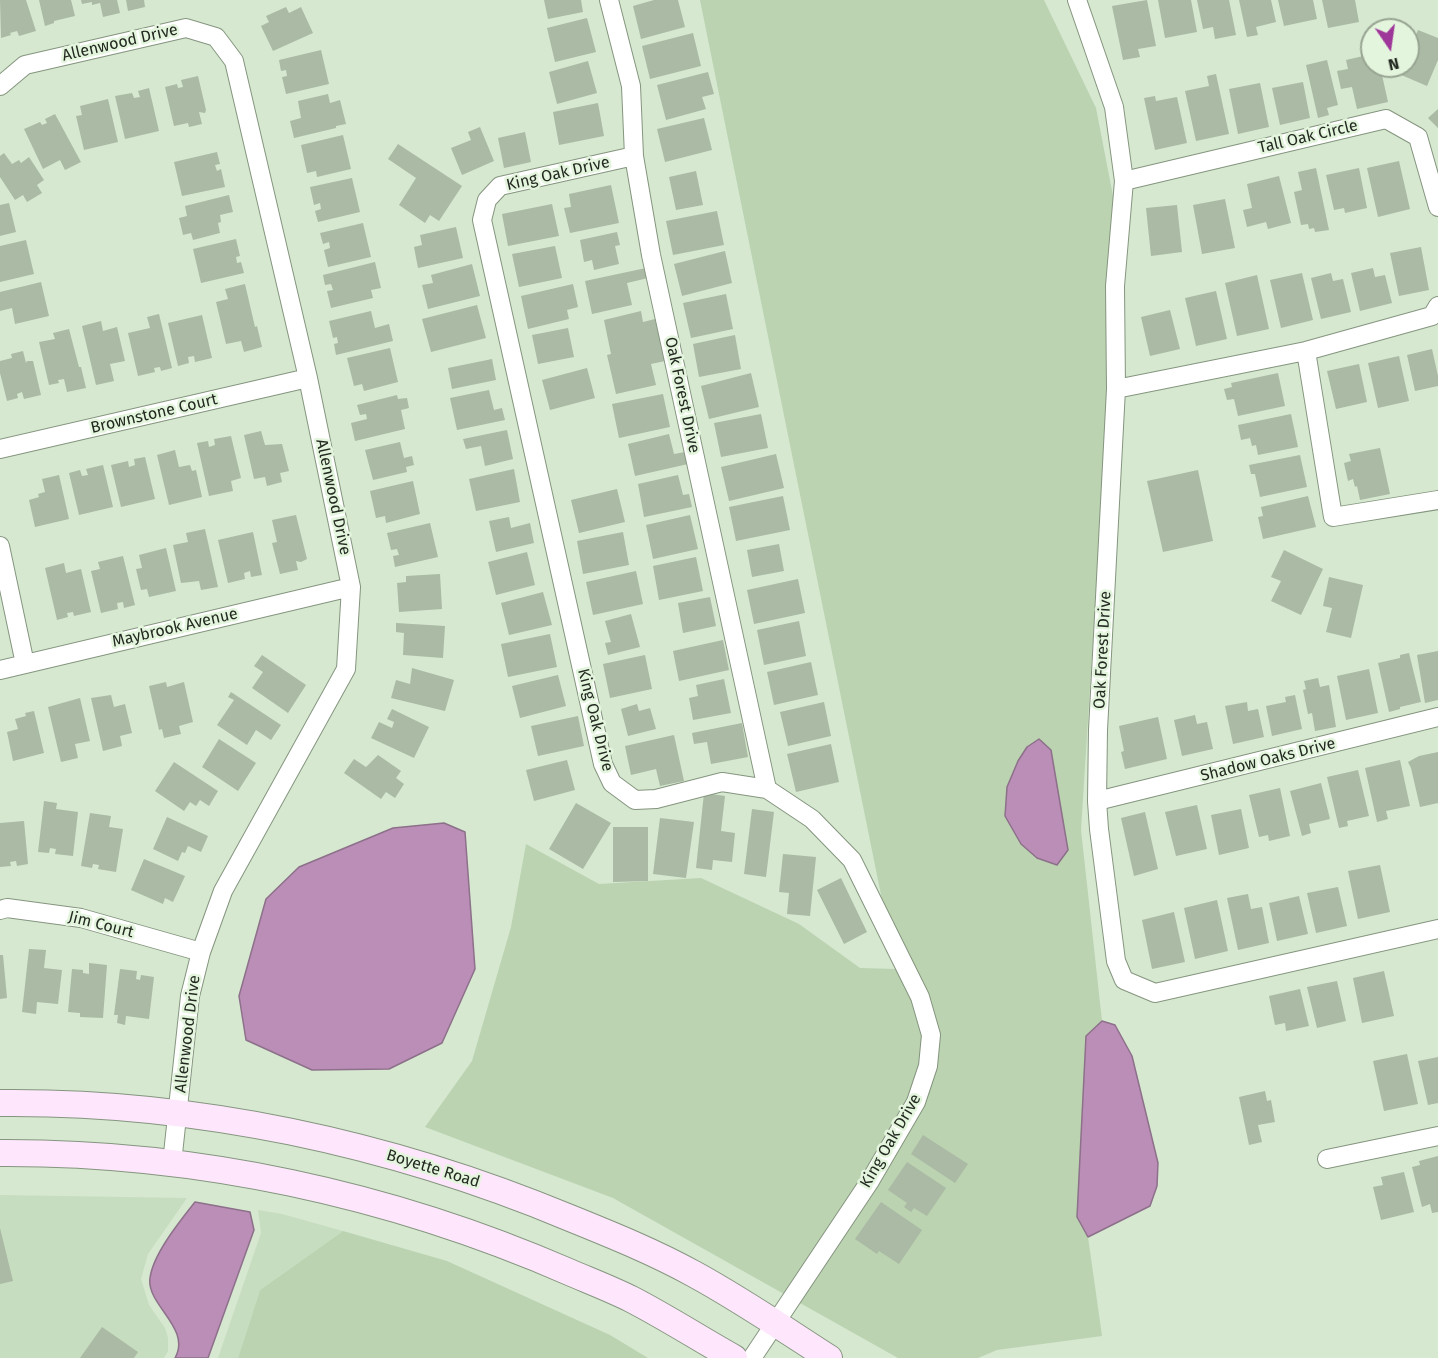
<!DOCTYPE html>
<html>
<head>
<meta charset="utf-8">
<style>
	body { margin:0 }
	#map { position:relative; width:1438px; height:1358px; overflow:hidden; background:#d6e8d0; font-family:"Fira Sans",sans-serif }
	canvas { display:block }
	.north { position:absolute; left:1360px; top:18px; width:60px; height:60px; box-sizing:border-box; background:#e4f5dd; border:2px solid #97a492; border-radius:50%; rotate:167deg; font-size:16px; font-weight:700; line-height:24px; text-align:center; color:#242a22 }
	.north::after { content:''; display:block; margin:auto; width:21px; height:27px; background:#9f379a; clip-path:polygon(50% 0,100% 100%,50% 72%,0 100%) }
</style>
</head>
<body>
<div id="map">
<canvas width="1438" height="1358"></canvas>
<div class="north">N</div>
</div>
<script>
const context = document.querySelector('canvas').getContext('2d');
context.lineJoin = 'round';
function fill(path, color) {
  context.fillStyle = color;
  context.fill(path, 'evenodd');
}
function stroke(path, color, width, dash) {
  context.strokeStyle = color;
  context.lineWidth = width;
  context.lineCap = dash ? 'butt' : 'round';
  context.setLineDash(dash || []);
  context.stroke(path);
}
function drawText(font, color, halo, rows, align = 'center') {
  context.font = font + ' "Fira Sans",sans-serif';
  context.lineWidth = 5;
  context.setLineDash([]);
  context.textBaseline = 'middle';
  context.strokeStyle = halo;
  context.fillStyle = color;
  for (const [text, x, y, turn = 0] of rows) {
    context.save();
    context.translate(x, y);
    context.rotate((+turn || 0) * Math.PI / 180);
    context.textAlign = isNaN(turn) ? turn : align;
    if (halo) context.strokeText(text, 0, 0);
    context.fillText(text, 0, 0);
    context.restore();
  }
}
fill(new Path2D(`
	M0,1195L187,1198L148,1254L141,1279L149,1305L165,1328L168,1338V1351L164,1358H0Z
	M258,1210L282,1214L343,1231L260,1290L238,1358H218L261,1233Z`), '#c7ddbf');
fill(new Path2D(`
	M700,0H1044L1096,108L1119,227L1081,830L1102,1021L1086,1036L1077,1217L1088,1237L1102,1336L997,1350L978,1358H898L613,1198L425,1127L472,1061L511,927L526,844L599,884L701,878L799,924L860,968L896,969Z
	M343,1231L447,1261L610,1335L648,1358H238L260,1290Z`), '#bbd3b1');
const water = new Path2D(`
	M1039,739L1051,750L1068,850L1057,865L1037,858L1021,844L1005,816L1007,787L1018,761L1027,747Z
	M444,823L465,832L475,969L442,1043L389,1069L312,1070L246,1040L239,996L266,899L299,867L393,828Z
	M1102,1021L1115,1025L1132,1056L1158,1163L1157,1186L1150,1206L1088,1237L1077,1217L1086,1036Z
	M195,1202L250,1212L254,1230L208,1358H175C192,1328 146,1305 150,1278C153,1254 180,1221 195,1202Z`);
fill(water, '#ba8eb6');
stroke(water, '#8d708a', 1.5);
fill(new Path2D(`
	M0,0H26L36,31L19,36L17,31L10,33L11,35L1,38Z
	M39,0H71L75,16L54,21V23L45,26Z
	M81,0H117L120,13L103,17L100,3L92,5V2L82,4Z
	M126,0H144L145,7L128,11Z
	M544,0H581L583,12L548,19Z
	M654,0H678L685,27L641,39L633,6Z
	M1147,0L1156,46L1138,49L1140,57L1123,60L1112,6Z
	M1158,0H1191L1197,32L1165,38Z
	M1197,0H1229L1236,35L1215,39L1213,27L1203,29Z
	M1239,0H1271L1276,22L1256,27L1258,35L1247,37Z
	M1278,0H1313L1317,19L1284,26Z
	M1322,0H1355L1359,22L1328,28Z
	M286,7L289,13L301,7L313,33L273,51L261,26L269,22L266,16Z
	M587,18L596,52L555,62L547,28Z
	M1418,30L1438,38V60L1427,86L1399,74L1403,66H1408V54Z
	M693,33L701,66L650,79L642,46Z
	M321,50L329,84L286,94L282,77L287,76L286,70L281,71L279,60Z
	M1372,54V66H1380L1388,102L1357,109L1352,87L1341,89L1337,71L1348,69L1346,60Z
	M1327,60L1338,105L1327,108L1329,115L1318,118L1306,65Z
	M588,61L597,93L557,104L549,72Z
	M708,72L714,94L702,97L706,109L666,120L657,85Z
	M1216,74L1229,134L1196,141L1185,91L1209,86L1207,76Z
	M198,76L206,110L205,113L199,112L202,124L189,127L188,123L174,126L165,87L177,84L178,88L183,87L181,80Z
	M1303,82L1310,118L1280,125L1272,88Z
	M1260,83L1269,127L1238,134L1229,89Z
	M149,88L159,131L125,139L115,96L132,93L134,98L140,97L138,91Z
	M328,94L330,103L340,100L346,124L336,126V128L294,138L290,121L301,118L298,101Z
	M1155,96L1156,101L1177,97L1187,143L1155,150L1144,98Z
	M108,99L118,142L84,150L76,116L82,115L80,106Z
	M598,103L604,136L559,145L553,112Z
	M1438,109V128L1428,118Z
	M55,114L81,162L65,170L60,160L43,169L24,129L40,122L42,125L47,123L45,119Z
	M704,118L712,150L665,162L657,129Z
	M480,127L494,161L462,175L451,148L471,140L468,132Z
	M525,132L531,162L504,168L498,138Z
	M343,135L351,169L317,177L316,171L307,173L301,145Z
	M398,144L462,186L439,221L430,215L425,223L399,205L416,178L388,159Z
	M217,152L220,164L215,165L217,171L221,169L225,187L182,196L174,162Z
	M4,153L12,164L19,160L21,163L29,157L44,180L37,185L42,193L27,202L23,195L15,200L0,177V156Z
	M1399,161L1410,209L1378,217L1367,168Z
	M1316,168L1329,230L1315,232L1314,228L1309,229L1308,224L1301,225L1294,192L1302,190L1298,172Z
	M1359,168L1367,208L1345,213L1344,208L1334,210L1326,175Z
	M696,171L703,205L676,210L669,177Z
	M1279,176L1291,223L1268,229L1266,222L1247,227L1243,210L1252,208L1247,184Z
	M352,178L360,212L318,222L315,211L321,209L320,203L314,205L310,187Z
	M611,185L619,223L570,233L564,208L571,207L569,194Z
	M229,195L233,212L220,215L221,222L218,223L220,233L193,240L191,233L183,235L179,218L187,216L185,206Z
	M1225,199L1235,248L1202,254L1193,205Z
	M9,203L16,232L0,236V205Z
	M552,204L559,236L508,246L502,214Z
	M1177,205L1182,252L1151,256L1146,208Z
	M717,211L724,245L673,255L666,221Z
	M363,223L371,257L328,267L324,250L330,248L329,242L323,244L320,233Z
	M456,227L463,258L418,268L414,247L422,245L420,235Z
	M617,232L620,245L615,246L619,264L594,270L592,260L584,262L580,240Z
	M236,239L240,256L236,257L237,263L241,262L244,273L201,283L193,249Z
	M26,240L34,274L0,282V246Z
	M555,246L562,278L519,287L512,254Z
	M1421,247L1429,290L1399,296L1390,253Z
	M725,251L732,283L682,296L674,264Z
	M375,262L381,288L371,290L373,298L331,308L327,291L333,290L331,284L325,285L323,275Z
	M472,264L480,296L428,309L422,285L433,283L431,275Z
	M646,268L648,278L627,283L632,305L592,314L585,281Z
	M1373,268L1375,277L1385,275L1392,303L1360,311L1351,273Z
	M1302,273L1313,320L1281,328L1270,280Z
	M1331,273L1333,281L1343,279L1351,312L1321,319L1311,278Z
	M1257,275L1269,329L1237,336L1225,283Z
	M41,282L49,316L15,324L12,308L0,311V292Z
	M245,284L255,327L257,326L262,347L244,352L241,341L226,344L216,302L228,299L225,289Z
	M573,284L578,307L567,310L569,319L528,329L521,296Z
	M1216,291L1227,339L1196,346L1185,298Z
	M726,294L733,329L691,338L683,303Z
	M477,305L486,338L431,352L422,319Z
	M1170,310L1180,349L1150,356L1141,317Z
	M371,311L375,328L389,324L393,341L336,355L334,344L338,343L337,337L333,338L329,321Z
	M641,311L643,322L655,319L665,361L651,364L656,385L616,394L607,355L611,354L604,320Z
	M159,314L172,368L161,371L160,367L154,368L155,372L138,376L128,333L150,328L147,317Z
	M202,315L212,358L195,362L194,356L188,357L189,363L178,366L168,323Z
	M101,321L103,331L117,327L125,361L110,364L114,381L96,385L82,326Z
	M568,328L574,357L538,364L532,335Z
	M69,329L79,367H81L86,388L67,392L64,379L58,380L59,383L49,385L39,342L55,339L53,333Z
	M735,335L741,369L699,377L693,344Z
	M390,348L398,382L364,391L362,384L354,386L347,358Z
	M1432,349L1438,376V386L1415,391L1407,355Z
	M23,351L26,363L27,361H33L41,395L24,399L22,392L17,394L18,398L7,401L0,373V361L12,358L11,354Z
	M1399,356L1409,401L1378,408L1368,363Z
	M492,359L496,380L452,389L448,368Z
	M1359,364L1367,402L1336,409L1327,371Z
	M587,368L595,398L550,410L542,380Z
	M751,373L759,407L709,419L701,386Z
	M1278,373L1285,406L1238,416L1234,399L1227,400L1224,389L1232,387L1231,383Z
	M489,390L494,410L502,408L505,420L457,430L450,398Z
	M663,394L670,427L619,438L612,404Z
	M397,395L398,399L407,398L409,408L401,410L405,429L355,441L351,423L367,419L366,414L360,415L357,405Z
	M761,414L768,448L721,457L714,423Z
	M1291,414L1298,447L1258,455L1256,445L1252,446L1250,438L1241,440L1238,425Z
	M507,430L513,459L485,466L481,446L466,449L463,439Z
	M261,431L265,445L282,444L289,471L280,473L282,482L267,486L265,477L254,479L244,435Z
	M669,434L674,454L685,452L688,464L635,476L628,444Z
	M231,436L241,478L231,481L233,491L209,496L197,443L208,441L209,447L215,445L214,439Z
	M400,442L404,458L412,456L414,465L406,467L407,472L373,480L365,450Z
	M1380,448L1390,494L1360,500L1357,486L1355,487L1353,479L1348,481L1344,463L1351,461L1349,454Z
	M175,450L179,467L190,465L192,471L196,470L202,497L169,505L157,455Z
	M776,454L784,488L729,501L721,467Z
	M1300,455L1307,487L1260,497L1255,474H1251L1249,465Z
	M145,457L155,499L121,507L111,465L128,461L129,467L135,465L134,459Z
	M103,465L113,507L79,515L69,473L80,470L82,476L88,475L86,469Z
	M514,469L520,502L476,511L469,479Z
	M1198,470L1213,541L1163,552L1147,481Z
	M59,475L69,519L35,527L29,500L39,497L38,494L45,492L42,479Z
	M678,475L683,495L689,494L692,507L644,517L638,484Z
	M413,481L420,514L386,523L385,516L376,518L370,491Z
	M617,489L625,522L579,533L571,500Z
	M783,496L790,530L736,541L729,507Z
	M1308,496L1316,527L1263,539L1258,517L1263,516L1261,507Z
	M296,515L307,559L301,562L296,561L298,570L280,574L272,543L277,542L272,520Z
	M690,515L698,549L653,559L646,525Z
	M509,517L511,528L530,523L534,543L496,552L489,521Z
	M430,523L438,557L395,567L393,556L399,555L397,549L391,550L387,533Z
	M205,529L218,587L201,590L199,581L181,583L173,545L188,542L186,533Z
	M253,532L262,575L251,577L250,571L244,573L245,579L228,583L218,540Z
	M623,532L629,565L583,574L577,541Z
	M779,544L784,571L752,577L747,550Z
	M166,548L176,591L149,597L147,589L141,590L136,569L142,568L139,555Z
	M1284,550L1323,569L1301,615L1271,601L1281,581L1271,577Z
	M527,552L535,585L496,595L488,562Z
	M123,556L135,605L124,608L123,602L117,603L118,609L101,613L91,571L100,569L98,562Z
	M696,557L703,591L659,600L653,566Z
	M64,563L66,573L81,569L91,612L74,616L73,612L67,613L68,617L57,620L45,568Z
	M636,571L643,604L593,615L586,582Z
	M440,574L442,609L399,612L397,583L406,582V576Z
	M1329,577L1363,585L1351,638L1326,632L1332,608L1323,606Z
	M798,579L805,613L754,624L747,590Z
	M543,592L552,625L509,635L501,603Z
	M710,597L716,626L683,633L678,603Z
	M631,614L640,647L608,655L605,643L611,642L605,621Z
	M799,621L806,656L764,665L757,630Z
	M396,623L445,626L443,658L403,655L404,633L396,632Z
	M550,634L557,667L508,677L501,644Z
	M723,640L729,670L679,681L673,651Z
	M1438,651V700L1425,703L1417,655Z
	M1409,653L1421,702L1400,707V709L1389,712L1378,663L1400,658V655Z
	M262,655L306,685L288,713L252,688L263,672L254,666Z
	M645,655L652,689L610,698L603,664Z
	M811,662L818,695L774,705L767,672Z
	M412,668L454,680L445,711L391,698L396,680L410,684Z
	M1369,669L1378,713L1346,720L1337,676Z
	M558,675L566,706L520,718L512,686Z
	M1318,678L1320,687L1329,685L1336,727L1315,731L1312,713L1308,714L1303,690L1306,689L1304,681Z
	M724,679L731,713L693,720L689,698L698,696L696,685Z
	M166,682L167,687L184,682L193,722L179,726L181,734L164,738L162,729L159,730L149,686Z
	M231,692L281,725L271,740L256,730L247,745L217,725L234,700L228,697Z
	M111,695L114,707L125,704L132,733L120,736L122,746L103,751L91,698Z
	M1295,695L1302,729L1272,736L1266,706L1286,702L1285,697Z
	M80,698L90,741L75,744L78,758L61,762L48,707Z
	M824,702L831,736L788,746L780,712Z
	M1247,702L1248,711L1258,709L1264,737L1233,744L1225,706Z
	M637,704L639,711L650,708L656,729L628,736L621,709Z
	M392,709L429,727L414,758L371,738L379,722L392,728L394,722L387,719Z
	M34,711L44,753L13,761L7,732L18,729L15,719L26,716L25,713Z
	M1195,715L1197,724L1207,722L1213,749L1182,756L1174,720Z
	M578,716L584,746L538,756L531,726Z
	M1158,717L1167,759L1125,769L1121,752L1124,751L1119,726Z
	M742,723L748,757L711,764L707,742L694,744L692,733Z
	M674,735L684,781L660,786L656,769L631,775L625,746Z
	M219,739L256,763L238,791L202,767Z
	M831,744L839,782L796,792L787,754Z
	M1438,752V803L1420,807L1411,768L1408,762L1419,756Z
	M378,755L401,771L396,778L404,784L395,798L386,792L381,799L344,773L354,759L366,767Z
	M567,760L575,790L534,801L526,770Z
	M1400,760L1410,806L1386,811L1388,819L1377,822L1365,768Z
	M174,762L218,791L209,806L200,800L196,806L190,802L184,811L155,791Z
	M1358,770L1369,816L1347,821L1348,826L1339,828L1327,777Z
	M1321,783L1330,819L1309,824L1311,833L1302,836L1290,791Z
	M1280,788L1290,836L1269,841L1268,835L1259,837L1249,795Z
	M704,793L725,796L721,831L735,833L732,862L713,860L712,870L696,868Z
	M44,801L57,803L56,809L78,812L73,856L55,854L56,849L50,848L49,853L38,852Z
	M576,803L611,823L583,869L549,849Z
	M1197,805L1207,849L1176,856L1165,812Z
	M752,809L774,812L766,877L744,874Z
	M1241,809L1249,848L1219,855L1211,815Z
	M1145,812L1158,869L1134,876L1121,818Z
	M90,813L111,816L109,827L123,829L116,872L98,869L99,865L93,864L92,868L81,866Z
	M167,817L208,836L201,852L188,846L185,853L182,852L178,861L153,849Z
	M660,818L694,822L686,878L653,874Z
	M24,821L28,864L17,866L16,861L10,862L11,866L0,867V823Z
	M613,827H648V881L613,882Z
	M783,854L816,857L810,916L787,914L789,893L779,892Z
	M144,859L185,876L173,902L165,898L163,904L131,890Z
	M1380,865L1390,912L1358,919L1348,871Z
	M841,878L867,932L844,944L817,890Z
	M1338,887L1347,926L1316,933L1307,893Z
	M1248,894L1251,909L1262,907L1269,943L1238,950L1227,898Z
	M1299,896L1308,934L1277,941L1269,903Z
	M1217,900L1228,951L1195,959L1184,908Z
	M1174,912L1185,962L1152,969L1142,920Z
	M29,949L46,950L44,968L62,970L58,1004L37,1002L36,1014L22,1012Z
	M0,955H3L7,998L0,999Z
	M89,963L107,965L103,1018L80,1017V1013L68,1012L72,969L83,970V973L89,974Z
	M120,969L137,971L136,979L140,980L141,975L154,977L149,1019L126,1016L125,1025L117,1023L118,1015H114Z
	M1384,971L1394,1016L1362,1023L1353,978Z
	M1337,981L1346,1021L1317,1028L1307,987Z
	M1300,989L1309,1026L1286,1031L1285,1023L1275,1025L1269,996Z
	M1407,1054L1418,1104L1384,1111L1373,1061Z
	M1438,1057V1103L1428,1105L1418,1061Z
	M1265,1091L1267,1101L1271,1100L1275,1122L1258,1125L1262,1142L1249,1145L1239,1097Z
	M923,1135L968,1164L955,1183L911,1154Z
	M1438,1156V1212L1432,1213L1430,1204L1422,1207L1412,1167L1420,1165L1419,1161Z
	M907,1162L946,1188L927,1216L914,1208L911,1212L904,1207L907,1203L888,1190Z
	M1404,1172L1414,1212L1381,1220L1373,1187L1383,1185L1381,1177Z
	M881,1202L922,1230L899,1264L879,1251L877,1254L855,1239Z
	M0,1228L13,1281L0,1284Z
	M102,1327L138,1352L134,1358H80Z`), '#aabaa4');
const minor = new Path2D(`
	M609,0L631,86L634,156L651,255L767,789
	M1077,0L1114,107L1124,181L1115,286L1116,389L1098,730L1097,801L1099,829L1116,961L1124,980L1155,993L1438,929
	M0,86L25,65L186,28L216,37L234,61L308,378L351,587L346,669L223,891L201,952L190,996L172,1163
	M634,156L500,186L487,200L482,220L603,764L612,783L635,800L656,799L722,782L767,789L812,819L852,860L920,997L931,1035L928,1066L916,1102L870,1181L752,1358
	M1124,181L1386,119L1418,137L1438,207
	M1306,351L1333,517L1438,500
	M1116,389L1306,351L1432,316L1438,306
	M0,449L308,378
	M0,546L25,664
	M0,670L351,587
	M1097,801L1438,717
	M0,910L7,908L81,918L201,952
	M1327,1159L1438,1136`);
const secondary = new Path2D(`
	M0,1103C195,1101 390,1143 570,1218C612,1235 654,1252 694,1274C740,1299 784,1329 829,1358
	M0,1153C196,1152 390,1194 569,1272C590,1281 611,1289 631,1299C666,1317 700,1339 734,1358`);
stroke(minor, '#85957f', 20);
stroke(secondary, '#85957f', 28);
stroke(minor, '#fff', 18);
stroke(secondary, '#fee7fc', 26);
drawText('16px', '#242a22', '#e4f5dd', [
	["Allenwood Drive",120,43,-13],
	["Tall Oak Circle",1308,137,-13],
	["King Oak Drive",558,174,-13],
	["Oak Forest Drive",682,395,78],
	["Brownstone Court",154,414,-13],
	["Allenwood Drive",333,497,78],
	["Maybrook Avenue",175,628,-13],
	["Oak Forest Drive",1103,650,-87],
	["King Oak Drive",595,720,76],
	["Shadow Oaks Drive",1268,760,-14],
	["Jim Court",101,925,14],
	["Allenwood Drive",188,1034,-83],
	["King Oak Drive",891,1141,-60],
	["Boyette Road",433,1169,17]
]);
</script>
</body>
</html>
